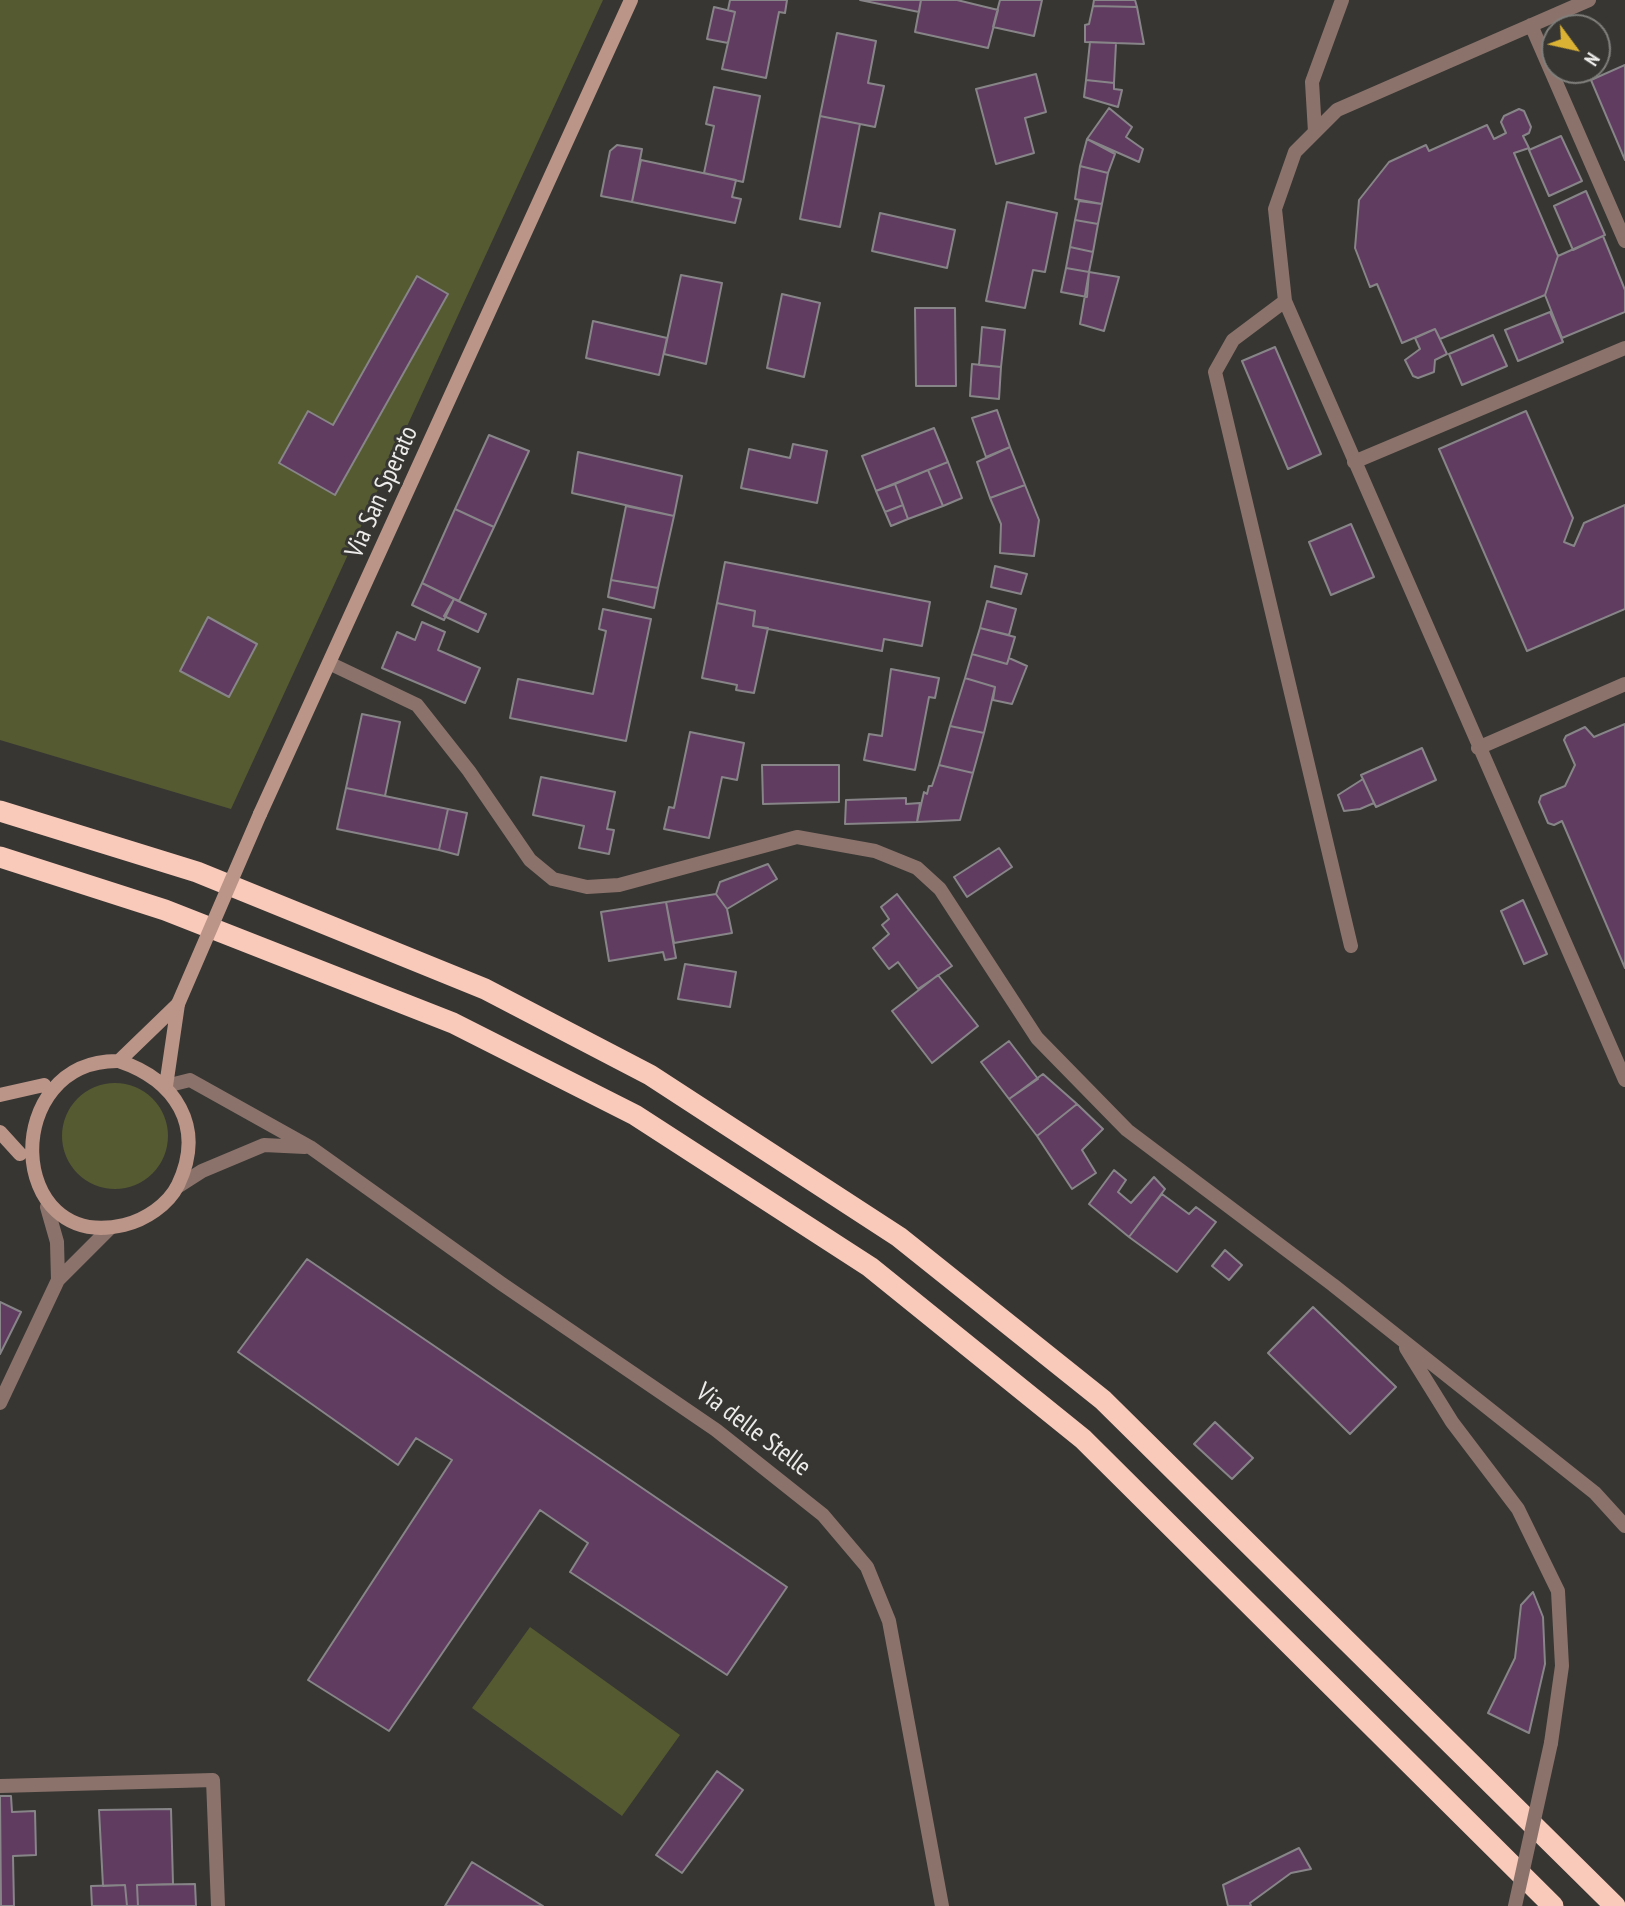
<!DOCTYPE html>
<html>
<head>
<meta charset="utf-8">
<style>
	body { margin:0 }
	#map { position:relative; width:1625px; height:1906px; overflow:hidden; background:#373633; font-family:"PT Sans Narrow",sans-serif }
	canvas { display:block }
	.north { position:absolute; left:1541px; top:14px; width:70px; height:70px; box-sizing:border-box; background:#373633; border:2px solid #807f7c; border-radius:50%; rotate:123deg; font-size:19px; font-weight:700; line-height:28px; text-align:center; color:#edecea }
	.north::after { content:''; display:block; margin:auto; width:24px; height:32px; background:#dbb233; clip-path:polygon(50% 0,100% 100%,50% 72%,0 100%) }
</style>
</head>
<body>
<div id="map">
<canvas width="1625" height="1906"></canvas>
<div class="north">N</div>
</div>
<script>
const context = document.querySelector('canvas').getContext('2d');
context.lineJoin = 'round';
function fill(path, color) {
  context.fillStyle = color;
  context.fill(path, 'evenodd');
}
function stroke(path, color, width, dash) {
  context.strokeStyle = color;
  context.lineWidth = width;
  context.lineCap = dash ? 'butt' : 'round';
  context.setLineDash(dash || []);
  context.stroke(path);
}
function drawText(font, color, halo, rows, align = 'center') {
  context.font = font + ' "PT Sans Narrow",sans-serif';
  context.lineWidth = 6;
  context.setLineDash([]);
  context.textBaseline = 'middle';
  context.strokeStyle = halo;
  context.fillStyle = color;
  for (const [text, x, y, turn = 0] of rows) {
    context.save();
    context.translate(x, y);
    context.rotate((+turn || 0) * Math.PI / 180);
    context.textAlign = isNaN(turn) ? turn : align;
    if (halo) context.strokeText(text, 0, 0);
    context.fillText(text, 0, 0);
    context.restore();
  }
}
fill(new Path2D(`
	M0,0H603L231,809L0,740Z
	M62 1136a53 53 0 1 1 106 0a53 53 0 1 1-106 0Z
	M530,1627L680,1735L622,1816L472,1708Z`), '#555a31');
const building = new Path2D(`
	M730,0H787L785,13L779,12L766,78L722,69L735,12L728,10Z
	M860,0H921L919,12Z
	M921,0H957L998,10L988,48L915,32Z
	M1000,0H1042L1034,36L993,27Z
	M1094,0H1135L1137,7L1093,6Z
	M1093,6L1137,7L1144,44L1085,42V25L1089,24Z
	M714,7L735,12L728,43L707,39Z
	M837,33L876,41L868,83L884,86L875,127L820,116Z
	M1090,42L1116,43L1114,83L1086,80Z
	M1625,65V160L1591,80Z
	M1036,74L1046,112L1025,118L1034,153L996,164L976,89Z
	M1086,80L1114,83V89L1122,90L1118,107L1084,97Z
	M714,87L760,96L743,182L704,173L714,126L706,124Z
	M1109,108L1132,127L1126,137L1143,149L1139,162L1087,139Z
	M1519,109L1524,111L1531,127L1529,133L1523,136L1529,148L1514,153L1558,256L1545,295L1440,339L1435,329L1402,343L1377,284L1370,287L1355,248L1359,200L1389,162L1426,145L1429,151L1487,125L1494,139L1506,133L1501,122L1504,116Z
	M820,116L860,124L840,227L800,219Z
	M1561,136L1582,181L1549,196L1529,150Z
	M1087,139L1115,154L1108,173L1080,166Z
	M617,145L642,149L632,202L601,196L610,151Z
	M641,160L736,180L732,197L741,199L735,223L632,202Z
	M1080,166L1108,173L1102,204L1075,199Z
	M1586,191L1605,235L1573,250L1554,206Z
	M1079,201L1102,204L1098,224L1075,220Z
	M1007,202L1057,213L1045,272L1033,270L1025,308L986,301Z
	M880,213L955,230L947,268L872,251Z
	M1075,220L1098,224L1093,252L1070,247Z
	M1603,236L1625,290V312L1562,338L1545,295L1558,256Z
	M1070,247L1093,252L1089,272L1066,268Z
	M1066,268L1089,272L1087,297L1061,292Z
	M1089,272L1119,277L1104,331L1080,324Z
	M681,275L722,283L706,364L664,354Z
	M417,276L448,294L335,495L279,463L308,411L333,425Z
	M782,294L820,303L804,377L767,368Z
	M915,308H955L956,386H916Z
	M1550,312L1563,342L1518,361L1505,330Z
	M593,321L667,338L659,375L586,358Z
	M982,327L1005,330L1001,367L979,365Z
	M1435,329L1447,354L1435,360L1434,372L1418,378L1413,376L1405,360L1420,349L1415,338Z
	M1493,335L1507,366L1462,385L1449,354Z
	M1275,347L1321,454L1288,469L1242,361Z
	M972,364L1001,367L999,399L970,396Z
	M997,410L1010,447L986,457L972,418Z
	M1526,411L1573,518L1564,542L1574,546L1584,523L1625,505V609L1527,651L1439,449Z
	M934,428L948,462L876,491L862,456Z
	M489,435L529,451L494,527L455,509Z
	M793,444L827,451L817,503L741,488L749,449L790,458Z
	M1010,447L1025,485L990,498L977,462Z
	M578,452L682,476L674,516L572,493Z
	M948,462L962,498L943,506L928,470Z
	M928,470L943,506L908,519L895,484Z
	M895,484L903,505L885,512L876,491Z
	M1025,485L1039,520L1034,556L1000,553L1001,524L990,498Z
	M903,505L908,519L891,526L885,512Z
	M626,506L674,516L658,588L611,580Z
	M455,509L494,527L459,601L422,583Z
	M1351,524L1374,577L1331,595L1309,542Z
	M725,562L930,602L922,646L884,639L882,651L753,626L755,611L717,603Z
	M995,566L1027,574L1021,594L991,587Z
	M611,580L658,588L654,608L608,597Z
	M422,583L454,599L444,620L412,605Z
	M454,599L486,614L478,632L444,616Z
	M987,601L1016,609L1009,635L980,628Z
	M717,603L755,611L753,626L768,628L754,693L736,690L737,685L702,678Z
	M603,609L651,619L626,741L510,718L518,679L593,694L606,631L599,629Z
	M208,617L257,644L229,697L180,671Z
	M422,622L445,632L438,650L480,668L465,703L382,668L397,632L415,640Z
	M980,628L1015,637L1007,664L972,654Z
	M972,654L1007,664L1009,658L1027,666L1012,704L993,700L995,687L965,678Z
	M891,669L939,678L935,698L929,697L915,770L864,760L869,734L882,736Z
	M965,678L995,687L984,733L950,726Z
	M362,714L400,722L385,796L346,788Z
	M1625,724V968L1562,821L1554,825L1548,823L1539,802L1541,796L1565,786L1575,765L1564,740L1566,736L1585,727L1594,737Z
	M950,726L984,733L973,773L939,765Z
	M690,732L744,743L737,780L722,777L709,838L664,829L669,807L674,808Z
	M1422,748L1436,780L1376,807L1361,775Z
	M762,765H839V802L763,804Z
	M939,765L973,773L960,820L917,822L924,792L927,794L929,786H932Z
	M541,777L615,792L607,829L614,830L609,854L579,848L584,826L533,815Z
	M1363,779L1374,803L1360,809L1344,811L1338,795Z
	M346,788L448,809L439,850L337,829Z
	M906,798V804L920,803L917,822L845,824L846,800Z
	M448,809L467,813L458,855L439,850Z
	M999,848L1012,867L967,897L954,877Z
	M768,864L777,879L727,909L716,894L720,882Z
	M716,894L727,909L732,933L674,943L666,902Z
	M897,894L952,966L918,989L898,962L889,969L873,948L889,934L882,925L889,919L881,907Z
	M1523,900L1547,954L1524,964L1501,911Z
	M666,902L676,958L665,960L663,952L609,961L601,912Z
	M685,964L736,972L730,1007L678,999Z
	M938,975L978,1026L932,1063L892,1011Z
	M1009,1041L1038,1079L1009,1099L981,1062Z
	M1043,1074L1077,1104L1037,1136L1009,1099Z
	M1077,1104L1103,1129L1082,1150L1096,1173L1072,1189L1037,1136Z
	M1114,1170L1126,1180L1118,1192L1131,1203L1154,1177L1165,1189L1129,1237L1089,1204Z
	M1162,1194L1189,1214L1196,1207L1216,1222L1177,1272L1129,1237Z
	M1225,1250L1242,1265L1229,1280L1212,1266Z
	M307,1259L787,1587L727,1675L570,1572L588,1543L540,1510L389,1731L308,1680L452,1460L416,1438L398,1465L238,1352Z
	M0,1302L21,1312L0,1354Z
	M1313,1307L1396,1387L1350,1434L1268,1353Z
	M1215,1422L1253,1458L1232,1479L1194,1444Z
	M1533,1592L1543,1617L1545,1664L1529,1733L1488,1713L1515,1658L1521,1605Z
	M717,1771L743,1790L682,1873L656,1855Z
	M0,1796H11L12,1812L35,1811L36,1855L13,1856L14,1906H1Z
	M171,1809L173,1884L137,1885L138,1906H127L125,1885L103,1886L99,1810Z
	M1299,1848L1311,1869L1291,1873L1250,1903L1251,1906H1228L1223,1885Z
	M472,1862L543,1906H445Z
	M195,1884L196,1906H138L137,1885Z
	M125,1885L127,1906H92L91,1886Z`);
fill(building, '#5f3c60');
stroke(building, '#888588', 2);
stroke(new Path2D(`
	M1589,0L1337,110L1295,152L1275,209L1285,301L1625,1080
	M1531,25L1625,241
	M1315,132L1312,82L1342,0
	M1285,301L1233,340L1215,372L1351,946
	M1354,462L1625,348
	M1478,748L1625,684`), '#8b736b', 14);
stroke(new Path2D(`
	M331,664L417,705L469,771L530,860L553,879L587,887L619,885L797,837L875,851L917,868L940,889L1037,1038L1127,1130L1333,1285L1595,1493L1625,1526
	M166,1086L190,1080L310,1147L502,1284L716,1430L823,1515L867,1567L889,1621L942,1906
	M177,1187L202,1171L264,1145L305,1147
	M1406,1348L1452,1422L1518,1509L1558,1591L1562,1666L1551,1743
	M0,1786L213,1780L218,1906`), '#8b736b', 14);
stroke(new Path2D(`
	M47,1207L57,1242L58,1280
	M0,1403L58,1280L110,1228`), '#8b736b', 14);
stroke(new Path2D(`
	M260,814L631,0
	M119,1061C175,1080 206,1126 178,1185C168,1205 145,1220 124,1225C5,1253 0,1059 119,1061L178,1004
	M166,1086L178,1004
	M0,1095L44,1085
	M0,1132L20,1154`), '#bb9588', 14);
stroke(new Path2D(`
	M0,811L197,872L485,989L650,1075L899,1237L1103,1400L1615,1906
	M0,857L165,910L453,1023L635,1115L870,1267L1083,1439L1553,1906`), '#f9c9ba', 21);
stroke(new Path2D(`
	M1515,1906L1551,1743`), '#8b736b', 14);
stroke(new Path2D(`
	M178,1004L260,814`), '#bb9588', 14);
drawText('26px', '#edecea', '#373633', [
	["Via San Sperato",382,492,-66],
	["Via delle Stelle",753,1430,37]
]);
</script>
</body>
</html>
